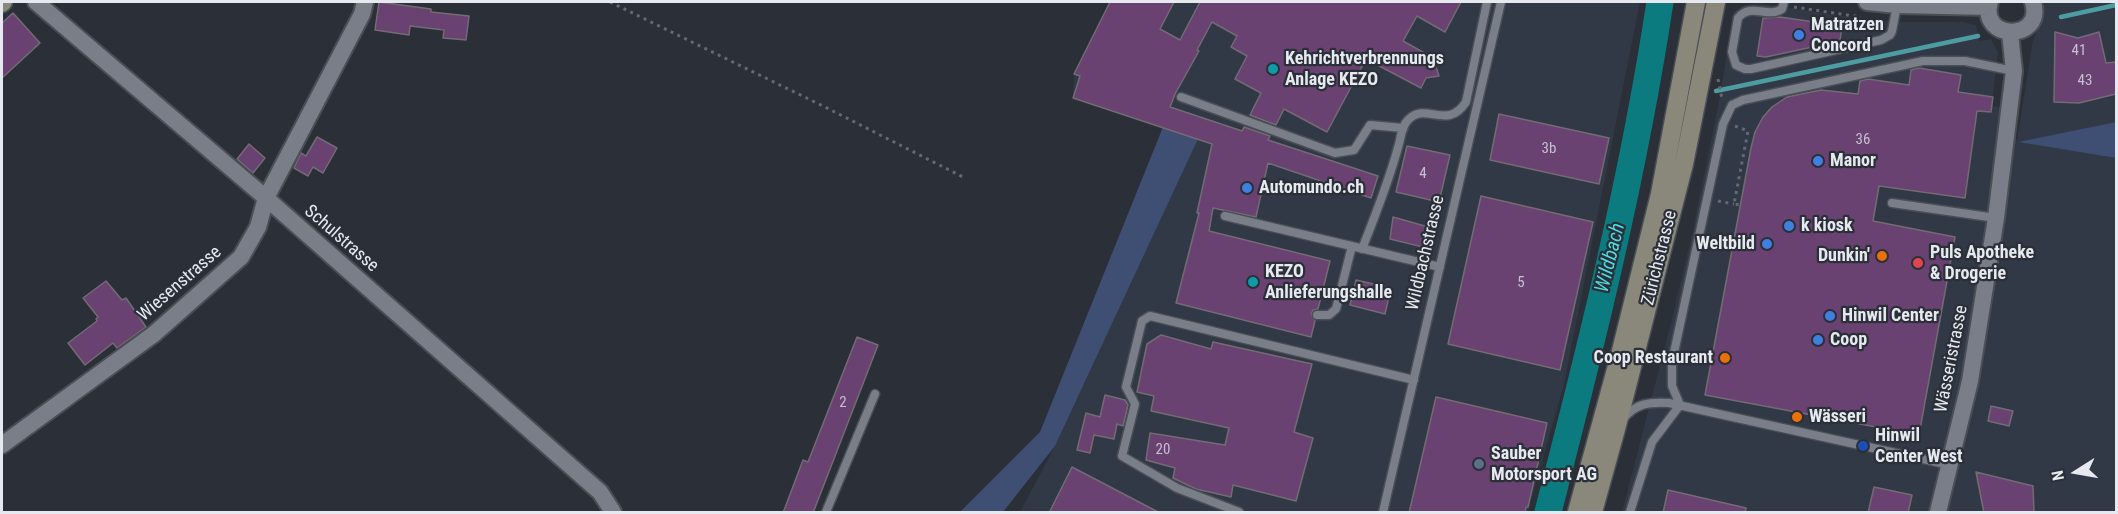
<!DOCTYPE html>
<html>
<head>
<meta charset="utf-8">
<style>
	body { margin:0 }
	#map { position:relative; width:2118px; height:514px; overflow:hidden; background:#2b2f38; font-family:"Roboto Condensed",sans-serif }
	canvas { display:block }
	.frame { position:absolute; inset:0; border:3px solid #e6e9ef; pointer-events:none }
	.north { position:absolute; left:2046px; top:442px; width:60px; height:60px; -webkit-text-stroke:4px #2b2f38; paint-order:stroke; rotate:259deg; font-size:16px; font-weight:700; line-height:24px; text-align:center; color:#e6e9ef }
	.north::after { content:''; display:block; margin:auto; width:21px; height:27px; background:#e6e9ef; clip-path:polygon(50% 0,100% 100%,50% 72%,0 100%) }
</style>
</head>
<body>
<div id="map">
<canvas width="2118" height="514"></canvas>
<div class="frame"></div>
<div class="north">N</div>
</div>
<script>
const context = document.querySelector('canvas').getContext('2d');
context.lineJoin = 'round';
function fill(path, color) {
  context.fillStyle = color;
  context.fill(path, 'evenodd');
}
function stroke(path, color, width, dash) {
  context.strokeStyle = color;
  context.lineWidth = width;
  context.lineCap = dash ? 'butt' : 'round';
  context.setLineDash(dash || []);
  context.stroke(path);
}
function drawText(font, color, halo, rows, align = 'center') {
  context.font = font + ' "Roboto Condensed",sans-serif';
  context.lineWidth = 4.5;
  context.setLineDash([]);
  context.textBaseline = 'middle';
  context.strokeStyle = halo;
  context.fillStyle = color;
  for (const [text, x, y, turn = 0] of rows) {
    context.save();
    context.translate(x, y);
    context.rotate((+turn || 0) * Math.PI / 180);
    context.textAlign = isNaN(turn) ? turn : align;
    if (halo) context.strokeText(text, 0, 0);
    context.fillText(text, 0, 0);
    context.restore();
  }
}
fill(new Path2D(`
	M1110,2H1640L1564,384L1528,512H1020L1055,446L1198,139L1073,98L1074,74Z
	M2043,2H2116V122L2020,142L2116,158V512H1622L1671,323L1692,234L1720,97L1733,13L1742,6L1757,3L1867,20L1907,22H1963L1976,25L1979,41L1991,39L1998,52L1992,106L2002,108L2017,141L2033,40L2043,16Z`), '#313846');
fill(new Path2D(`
	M2116,122V158L2018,142Z
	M1163,127L1198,139L1055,446L1003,512H960L1040,432Z`), '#3e4f73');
stroke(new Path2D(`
	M2061,17L2116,5
	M1716,91L1978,36`), '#4d9ca1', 4.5);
stroke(new Path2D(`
	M1548,512C1592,343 1634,174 1660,2`), '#0b7b80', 27);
const building = new Path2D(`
	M379,2L431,9V12L469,16L466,40L443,38L444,30L410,26L409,35L375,30Z
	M1110,2H1174L1160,29L1180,40L1200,2H1461L1445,32L1417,16L1403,41L1437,60L1435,64L1439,76L1426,78L1421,88L1366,59L1327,132L1284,109L1276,125L1250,115L1261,93L1235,79L1247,56L1231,47L1237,36L1212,22L1197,50L1199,51L1175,94L1170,107L1242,131L1244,127L1270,136L1268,140L1378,176L1371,198L1268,163L1256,217L1213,208L1209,231L1330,261L1318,309L1313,310L1311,314L1315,321L1311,337L1176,303L1199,213H1197L1212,144L1073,98L1080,76L1074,74Z
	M13,13L40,43L2,78V23Z
	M1780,17L1842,26L1840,41L1766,57L1757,56L1763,18Z
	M2055,32L2078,38L2099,32L2106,63L2116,62V94L2079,103L2054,102Z
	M1919,68L1961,75L1958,92L1993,97L1991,112L1977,111L1965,198L1879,186L1873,221L1955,237L1919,435L1705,395L1751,148L1755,132L1763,117L1772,107L1787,97L1821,90L1858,94L1860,81L1868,79L1909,85L1911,70Z
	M1499,114L1609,138L1599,184L1490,160Z
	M317,137L337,148L323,173L313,167L308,176L294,168L301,153L306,156Z
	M249,144L265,158L253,173L237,159Z
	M1407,146L1450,155L1439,202L1396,192Z
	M1481,196L1593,222L1560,370L1448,344Z
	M1393,217L1432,228L1427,248L1390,239Z
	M1356,280L1391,288L1385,314L1350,305Z
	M106,281L122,300L126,298L146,327L117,348L113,343L85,365L68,343L97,321L96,319L98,317L83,298Z
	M1161,335L1211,349L1213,342L1312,364L1294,432L1313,438L1296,501L1233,485L1231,497L1196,489L1173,478L1175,468L1146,460L1150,433L1225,445L1229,428L1151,411L1154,396L1137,392L1147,344Z
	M857,337L878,345L813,513H783L803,460L808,462Z
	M1105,395L1125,400L1128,405L1123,426L1117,424L1114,439L1094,435L1090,453L1077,450L1086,413L1100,417Z
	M1436,397L1547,423L1528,507H1526L1525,513H1409Z
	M1991,406L2013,411L2009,426L1988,421Z
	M1072,467L1160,513H1049Z
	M1976,472L2033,486L2034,513H1984Z
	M1874,487L1912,495L1908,513H1868Z
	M1668,490L1746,508L1745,513H1663Z`);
fill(building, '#694271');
stroke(building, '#736b74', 1.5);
const lane = new Path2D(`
	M1784,2L1782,9C1768,19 1751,2 1738,18L1732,52L1736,65L1745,69H1751L1881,40L1890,35L1892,31L1897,5
	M1181,97L1335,153L1354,150L1370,125L1403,128
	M1892,203L1996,218
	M1225,216L1440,267
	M1362,249C1376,214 1389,181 1399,144C1401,136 1402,125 1409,119C1427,102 1447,131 1466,102L1487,2
	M1317,315H1329L1336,309L1352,246
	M1680,405L1672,386V362L1723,124L1732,105L1743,100L1923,61H1965L2014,71
	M1623,419C1636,403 1649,402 1669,403L1950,465
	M826,512L875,394
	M1239,512L1177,488L1122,456L1135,404L1126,387L1142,321L1150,316L1414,380
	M1383,512L1501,2
	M1630,512L1652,442L1680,405`);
const street = new Path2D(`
	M36,2L266,198L600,492L613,512
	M1867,2L1897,5L1989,7
	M1990,2C1978,41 2045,42 2033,2
	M2,445L154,334L241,257L258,227L266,198L362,14L365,2
	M1938,512L1970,381L1996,218L2014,71L2010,33`);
const secondary = new Path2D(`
	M2,3L3,2
	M1577,512L1620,355L1660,194L1696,2
	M1593,512L1616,429L1684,164L1716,2`);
stroke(lane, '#4a4e55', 11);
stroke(street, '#4a4e55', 20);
stroke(secondary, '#4a4e55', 21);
stroke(new Path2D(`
	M610,2L825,107L963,177
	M1794,7L1861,17
	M1718,79L1722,99
	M1735,126L1748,131L1734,204L1740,205
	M1718,201L1734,204`), '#646870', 3, [3, 4.5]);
stroke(lane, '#797e88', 8);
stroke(street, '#797e88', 16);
stroke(secondary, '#8a887b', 18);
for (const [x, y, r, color] of [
	[1799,35,6,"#3f7fe0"],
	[1273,69,6,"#0f9aa8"],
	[1818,161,6,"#3f7fe0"],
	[1247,188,6,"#3f7fe0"],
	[1789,226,6,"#3f7fe0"],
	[1767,244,6,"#3f7fe0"],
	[1882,256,6,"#e8710a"],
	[1918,263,6,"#e0444e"],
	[1253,282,6,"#0f9aa8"],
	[1830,316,6,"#3f7fe0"],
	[1818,340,6,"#3f7fe0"],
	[1725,358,6,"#e8710a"],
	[1797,417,6,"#e8710a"],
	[1863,446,6,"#1a4fb4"],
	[1479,464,6,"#5c6f8a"]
]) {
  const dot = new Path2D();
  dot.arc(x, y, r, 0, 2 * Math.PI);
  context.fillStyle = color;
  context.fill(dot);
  stroke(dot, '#2b2f38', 2);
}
drawText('15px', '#c7bfd0', null, [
	["41",2079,51],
	["43",2085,81],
	["36",1863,140],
	["3b",1549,149],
	["4",1423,174],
	["5",1521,283],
	["2",843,403],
	["20",1163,450]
]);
drawText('bold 18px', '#e6e9ef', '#2b2f38', [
	["Matratzen",1811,25],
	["Concord",1811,46],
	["Kehrichtverbrennungs",1285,59],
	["Anlage KEZO",1285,80],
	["Manor",1830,161],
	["Automundo.ch",1259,188],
	["k kiosk",1801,226],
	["Weltbild",1755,244,"right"],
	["Puls Apotheke",1930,253],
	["& Drogerie",1930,274],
	["Dunkin'",1870,256,"right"],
	["KEZO",1265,272],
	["Anlieferungshalle",1265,293],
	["Hinwil Center",1842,316],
	["Coop",1830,340],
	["Coop Restaurant",1713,358,"right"],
	["Wässeri",1809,417],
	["Hinwil",1875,436],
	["Center West",1875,457],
	["Sauber",1491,454],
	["Motorsport AG",1491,475]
], 'left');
drawText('18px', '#e6e9ef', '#2b2f38', [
	["Schulstrasse",341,239,41],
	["Wildbachstrasse",1426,253,-77],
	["Zürichstrasse",1660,258,-76],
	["Wiesenstrasse",180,284,-41],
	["Wässeristrasse",1952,359,-79]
]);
drawText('italic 20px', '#4dd9e0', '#2b2f38', [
	["Wildbach",1611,258,-76]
]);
</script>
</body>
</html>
